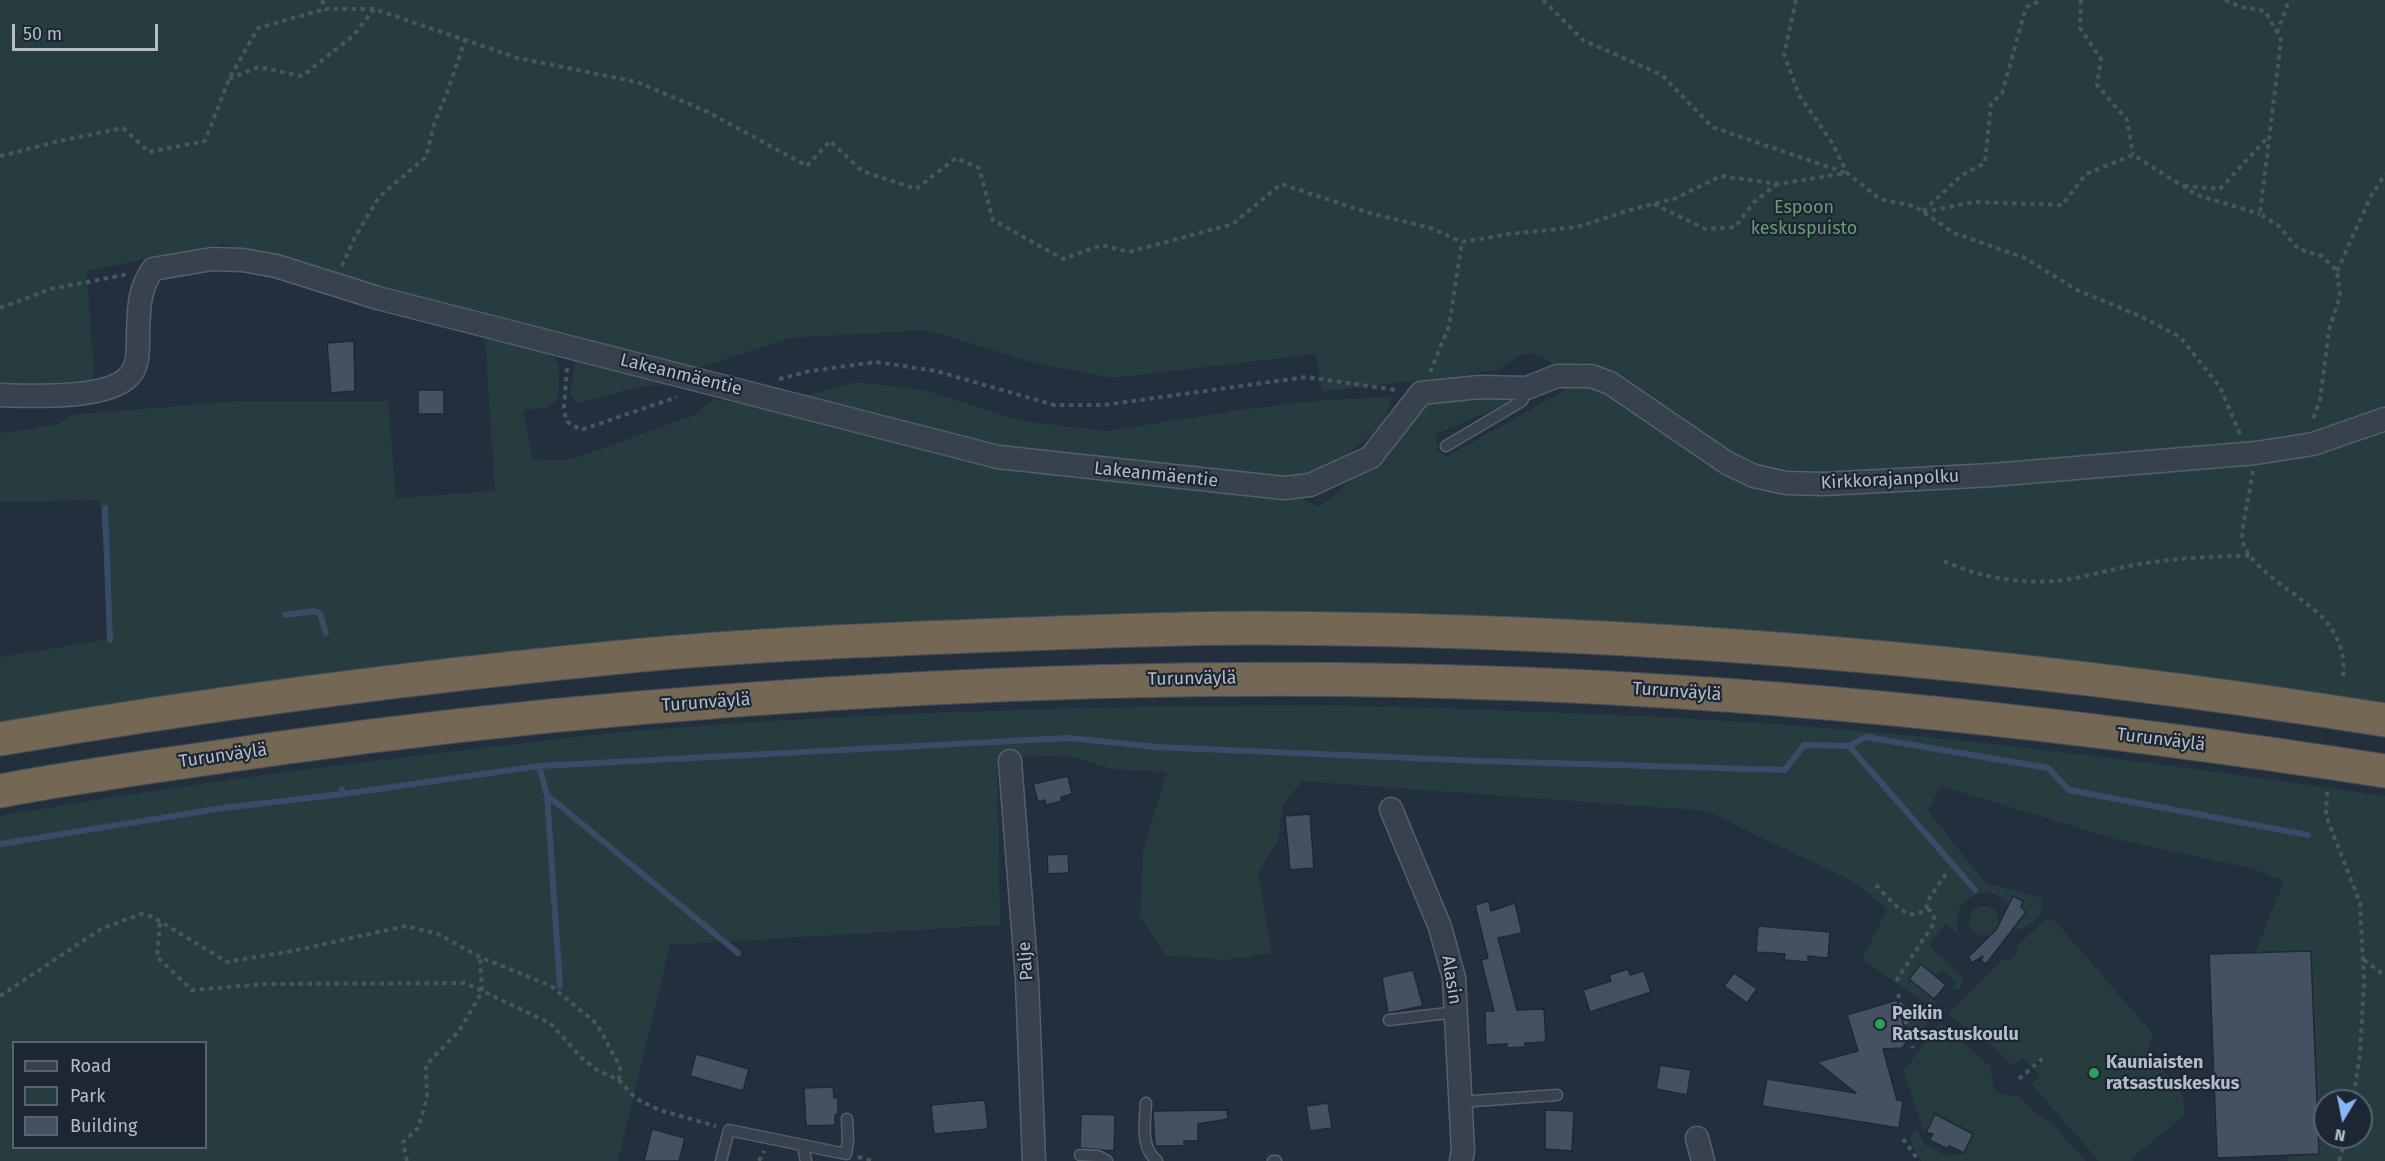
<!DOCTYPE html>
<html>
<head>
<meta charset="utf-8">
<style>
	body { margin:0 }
	#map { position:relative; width:2385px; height:1161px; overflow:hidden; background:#242f3e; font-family:"Fira Sans",sans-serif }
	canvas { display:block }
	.legend { position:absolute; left:12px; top:1041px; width:195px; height:108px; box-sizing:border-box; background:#1d2633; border:2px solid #59626f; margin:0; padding:8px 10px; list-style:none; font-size:18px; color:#b4bcc9 }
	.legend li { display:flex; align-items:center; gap:12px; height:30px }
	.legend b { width:30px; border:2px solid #59626f }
	.north { position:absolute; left:2313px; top:1089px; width:60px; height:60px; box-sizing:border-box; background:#1d2633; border:2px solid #59626f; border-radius:50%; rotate:190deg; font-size:16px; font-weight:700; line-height:24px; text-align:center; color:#b4bcc9 }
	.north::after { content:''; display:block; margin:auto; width:21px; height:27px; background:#8ab4f8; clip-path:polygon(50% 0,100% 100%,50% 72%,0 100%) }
	.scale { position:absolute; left:12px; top:24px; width:146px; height:27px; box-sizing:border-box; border:3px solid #b4bcc9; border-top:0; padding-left:8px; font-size:18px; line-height:21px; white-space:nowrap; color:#b4bcc9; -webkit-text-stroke:4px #1d2633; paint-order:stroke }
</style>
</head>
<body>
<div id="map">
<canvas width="2385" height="1161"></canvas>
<ul class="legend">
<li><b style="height:8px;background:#38414e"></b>Road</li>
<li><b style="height:16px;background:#263c3f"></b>Park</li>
<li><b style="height:16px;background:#455162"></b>Building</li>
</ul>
<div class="north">N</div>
<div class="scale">50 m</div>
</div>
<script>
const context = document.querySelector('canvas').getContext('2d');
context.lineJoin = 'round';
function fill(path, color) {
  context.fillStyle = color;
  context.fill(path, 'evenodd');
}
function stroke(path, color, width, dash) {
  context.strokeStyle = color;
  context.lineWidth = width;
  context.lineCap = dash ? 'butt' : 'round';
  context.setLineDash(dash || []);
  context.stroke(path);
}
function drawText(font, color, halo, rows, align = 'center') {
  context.font = font + ' "Fira Sans",sans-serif';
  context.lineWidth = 4.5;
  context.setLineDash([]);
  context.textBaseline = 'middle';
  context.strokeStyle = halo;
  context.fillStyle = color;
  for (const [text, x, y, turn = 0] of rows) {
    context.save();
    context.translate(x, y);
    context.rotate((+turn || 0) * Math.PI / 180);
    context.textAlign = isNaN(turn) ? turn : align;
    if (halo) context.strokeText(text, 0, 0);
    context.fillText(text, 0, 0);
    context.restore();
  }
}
fill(new Path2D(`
	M0,0H2385V414L2314,439L1934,475L1765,476L1614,379C1594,357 1586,361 1558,367L1543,358L1530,353L1517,357L1498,370L1452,377L1322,391L1316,354L1112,378L1030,362L928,330L790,338L698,368L222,244L87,271L94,379L24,386L0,384Z
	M485,339L539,349L553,355L559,367L558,398L548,408L523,410L533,461L573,459L694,415L713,399L760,407L856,382L924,390L1022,421L1107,431L1247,409L1326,400L1391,397L1384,425L1340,460L1279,484L1318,507L1338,493L1352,475L1389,456L1395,444L1431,397L1513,394L1509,403L1436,434L1437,451L1446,457L1578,383L1600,385L1743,478L2089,476L2385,422V706C2322,696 2259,683 2196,675L1149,616L0,727V657L110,639L100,500L0,502V433L56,425L73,415L238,401H388L396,498L495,491Z
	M580,358L671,384L639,387L578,403L570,395L575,363Z
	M1324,705C1479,709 1635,714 1789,725C1989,740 2187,767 2385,796V1161H2288L2311,951L2255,953L2284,881L2250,868L2115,839L1941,786L1928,810L1985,883L2042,898C2045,913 2032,927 2017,930L2013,927C2012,922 2012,914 2010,909C1998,876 1941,897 1961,937L1946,923L1929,945L1964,979L1960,989H1952L1956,981L1942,970L1936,977L1921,964L1909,978L1937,1002L1932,1004L1922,1001L1862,959L1887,909L1857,884L1708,811L1302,781L1283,804L1278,840L1258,873L1272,953L1224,960L1165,955L1140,916L1143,850L1167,772L1111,769L1068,755L997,758L1000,925L670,945L618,1161H0V816C160,788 322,766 483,748C530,743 576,736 623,732C855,712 1090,706 1324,705ZM14,1042H206V1148H14ZM2325,1101H2361V1137H2325Z
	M1969 921a15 15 0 1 1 30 0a15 15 0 1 1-30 0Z
	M2048,919L2055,921L2153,1034L2147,1049L2183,1096L2185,1115L2131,1159L2133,1161H2099L2031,1084L2040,1076L2034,1069L2045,1059L2043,1056L2031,1066L2023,1057L2013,1066L1996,1049L1950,1016L1949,1013L2002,960L2011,959L2017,954L2016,947L2043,921Z
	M1905,1005L1931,1017L1922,1031L1909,1029L1903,1008Z
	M1939,1023L1952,1030L1956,1036L1991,1067C1992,1093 1995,1095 2019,1096L2036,1114L2050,1122L2086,1161H1922C1916,1152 1909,1145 1911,1133L1915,1131L1918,1132L1925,1145L1947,1156L1964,1153L1973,1134L1935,1115L1925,1134L1904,1071Z`), '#263c3f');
stroke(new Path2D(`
	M105,508L110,640
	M285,615L314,611L320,613L326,633
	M1849,746L1866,737L2048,768L2069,790L2308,835
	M539,766L1069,738L1156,747L1481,761L1785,770L1804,745L1849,746L1975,890
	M342,789L343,794L539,766L547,795L560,986
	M547,795L738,953
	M0,844L223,808L343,794`), '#394c67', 6);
const building = new Path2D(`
	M354,341L355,391L331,393L327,343Z
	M418,390H444V414H418Z
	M1068,776L1072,794L1061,797L1062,801L1046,805L1045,800L1038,802L1033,784Z
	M1310,814L1314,868L1290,870L1285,816Z
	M1068,854L1069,873L1048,874L1047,855Z
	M2013,896L2023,901L2021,907L2026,912L1986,964L1981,961L1983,956L1972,963L1968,957L1996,930Z
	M1489,901L1491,911L1515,903L1522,933L1498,938L1517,1010L1544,1009L1546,1042L1525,1043V1047L1507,1048V1044L1486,1045L1485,1011H1494L1481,960L1488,958L1475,905Z
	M1758,926L1830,932L1828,958L1808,956V962L1784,960L1785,954L1756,952Z
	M2311,951L2319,1154L2217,1158L2209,954Z
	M1921,964L1946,985L1934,999L1909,979Z
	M1628,969L1630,975L1644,971L1651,992L1590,1012L1583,990L1611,981L1609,975Z
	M1413,970L1423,1006L1388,1013L1382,977Z
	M1734,973L1757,989L1747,1003L1724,986Z
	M1897,1000L1905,1030L1906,1043L1902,1048L1883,1049L1897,1100L1903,1101L1899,1128L1762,1106L1767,1079L1856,1093L1817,1062L1858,1051L1847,1015Z
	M696,1054L749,1069L743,1091L690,1076Z
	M1660,1065L1691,1070L1687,1095L1656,1089Z
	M833,1087L834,1098L838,1097V1114L835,1115V1125L806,1126L804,1088Z
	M985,1100L988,1129L934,1134L931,1105Z
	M1328,1103L1332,1128L1310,1131L1306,1106Z
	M1227,1110L1228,1119L1198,1124V1141H1184V1146H1155L1153,1111Z
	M1545,1110L1574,1111L1572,1151L1545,1149Z
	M1081,1114L1115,1115L1114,1151L1080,1148Z
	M1935,1114L1973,1134L1964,1153L1949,1146L1948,1149L1929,1140L1933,1134L1926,1133Z
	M652,1129L685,1138L679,1161H644Z`);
fill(building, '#455162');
stroke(building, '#1f2835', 1.5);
const lane = new Path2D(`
	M1446,446L1522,401L1527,388
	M1389,1020L1456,1012
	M1460,1102L1557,1095
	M1146,1103C1145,1123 1140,1147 1157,1161
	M803,1146L806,1161
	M1080,1155L1098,1156L1107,1161
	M721,1161L729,1130L846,1154L848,1141L847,1119
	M1273,1161H1276`);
const street = new Path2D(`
	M0,395C30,396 110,400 130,375C139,365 138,348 138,335C139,310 138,290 153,269L212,259L243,260L276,266L378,298L998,457L1284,488L1310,485L1371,457L1421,393L1480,387L1527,388L1557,376H1591L1610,383L1727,463L1754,476L1786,483L1824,484L1992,475L2256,453L2313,444L2385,419
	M1010,761L1027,980L1034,1161
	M1391,809L1440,927L1454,978L1463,1151L1461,1161
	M1697,1138L1703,1161`);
const highway = new Path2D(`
	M0,739C206,704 413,677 621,657C756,644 893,639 1029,634C1105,631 1182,628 1258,628C1634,630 2013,661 2385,720
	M0,791C63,779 127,770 190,761C310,743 429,728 549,716C872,685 1198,671 1523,684C1811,695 2100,727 2385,771`);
stroke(lane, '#565f6c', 13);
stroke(street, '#565f6c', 25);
stroke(highway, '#434c59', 35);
stroke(new Path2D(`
	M322,0L325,9H374L518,58L637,82L708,112L807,166L830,141L862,171L916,189L956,158L979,168L993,220L1063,259L1102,245L1129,252L1233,224L1281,184L1366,212L1431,228L1462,242L1509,234L1577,227L1637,208L1674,199L1721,176L1778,184L1847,173L1880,199L1914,206L1954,233L2025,258L2077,290L2140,316L2180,337L2220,387L2240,434
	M1543,0L1583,40L1662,75L1712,127L1846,173
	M1796,0L1784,54L1799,95L1831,141L1847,173
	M2081,0L2080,28L2101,59L2097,85L2127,120L2133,155
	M2225,0L2241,7L2265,11L2281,40L2260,214L2280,227L2298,249L2322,256L2337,271L2340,296L2329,330L2320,400L2312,422
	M2277,33L2289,0
	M229,79L258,67L302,76L353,36L374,9
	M0,156L68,139L123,128L149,152L205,141L229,79L258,28L325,9
	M2184,186L2220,189L2268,137
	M1654,204L1705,229L1735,227L1754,202L1777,184
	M1923,211L1962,175L1985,163L1991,104L2002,93L2026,7L2043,0
	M1923,212L1974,202L2062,205L2086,174L2133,155L2197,195L2260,214
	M342,266L355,237L379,197L426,157L434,124L448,90L465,40
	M2337,271L2371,196L2385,174
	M0,308L51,289L129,274
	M567,368L564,408L566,421L581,430L677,397
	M1430,372L1449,326L1462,242
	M779,379L810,371L876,362L936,371L1054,405H1104L1306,377L1397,390
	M2253,471C2251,484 2241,532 2242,540C2245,551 2252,559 2260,567C2297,603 2349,616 2343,679
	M1944,561C1981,578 2024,585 2064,580C2090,576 2115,568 2140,564C2176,558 2213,556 2249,556
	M2327,792L2326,816L2360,903L2364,981L2360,1054L2353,1101
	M1876,885C1885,894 1902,917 1916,914C1921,913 1924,910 1930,910L1934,917L1932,926L1896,981
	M1926,909L1929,899L1947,872
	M160,923L157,957L192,990L266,984L465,983L550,1023L582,1058L597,1070L619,1080L635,1098L659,1110L716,1126
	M2364,960L2385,976
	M1898,994L1913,1048
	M0,996L101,929L141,914L153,917L227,962L292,951L406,926L438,934L480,957L551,986L597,1024L620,1067L619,1080
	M2019,1079L2044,1057
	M1903,1139L1919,1161
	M858,1157L873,1161
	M407,1161L403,1142L418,1128L427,1098L426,1065L459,1031L482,992L480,957
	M759,1161L764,1151
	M2339,1161L2346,1137`), '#44595c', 4, [4.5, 4.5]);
stroke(lane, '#38414e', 10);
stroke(street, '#38414e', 22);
stroke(highway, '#746855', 33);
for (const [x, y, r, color] of [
	[1880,1024,6,"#2e9e5b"],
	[2094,1073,6,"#2e9e5b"]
]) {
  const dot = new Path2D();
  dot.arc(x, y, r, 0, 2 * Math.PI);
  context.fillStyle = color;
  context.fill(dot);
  stroke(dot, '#1d2633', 2);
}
drawText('18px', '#6b9a76', '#1d2633', [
	["Espoon",1804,208],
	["keskuspuisto",1804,229]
]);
drawText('18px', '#b4bcc9', '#1d2633', [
	["Lakeanmäentie",681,375,14],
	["Lakeanmäentie",1156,475,6],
	["Kirkkorajanpolku",1890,480,-3],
	["Turunväylä",1192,679,-1],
	["Turunväylä",1677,692,4],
	["Turunväylä",706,703,-4],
	["Turunväylä",2161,740,7],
	["Turunväylä",223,756,-8],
	["Palje",1026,961,-94],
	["Alasin",1451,980,81]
]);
drawText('bold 18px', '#b4bcc9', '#1d2633', [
	["Peikin",1892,1014],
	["Ratsastuskoulu",1892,1035],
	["Kauniaisten",2106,1063],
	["ratsastuskeskus",2106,1084]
], 'left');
</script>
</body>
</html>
